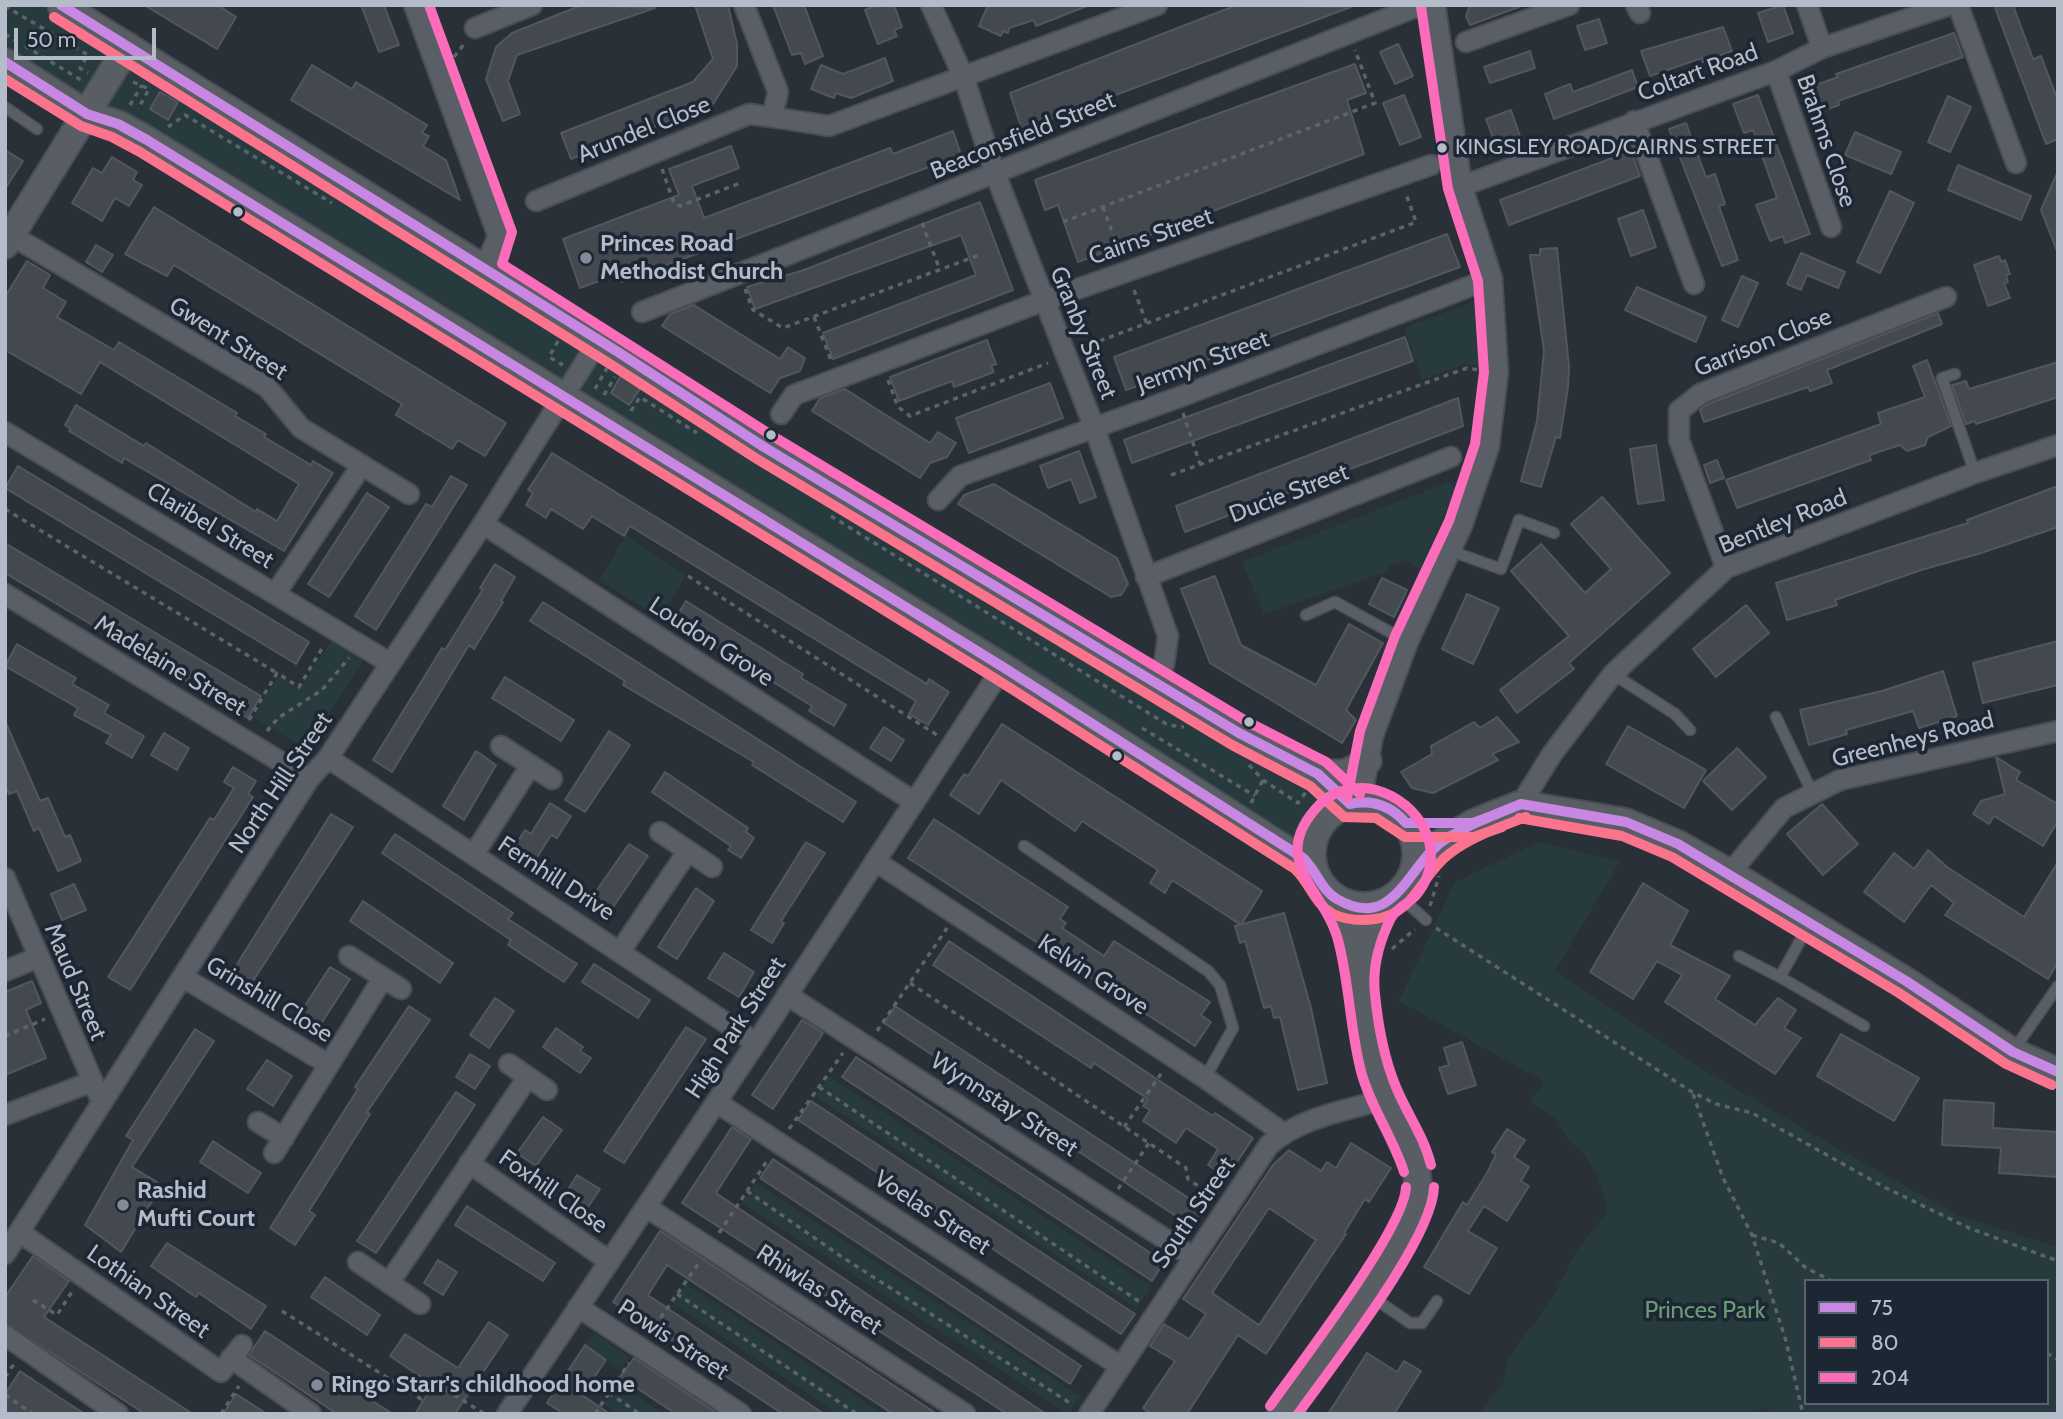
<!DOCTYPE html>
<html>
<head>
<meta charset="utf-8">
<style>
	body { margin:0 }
	#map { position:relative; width:2063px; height:1419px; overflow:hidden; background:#2a3038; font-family:Cabin,sans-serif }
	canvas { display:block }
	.frame { position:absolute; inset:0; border:7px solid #b4bcc9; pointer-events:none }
	.legend { position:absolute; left:1804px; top:1279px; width:245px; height:126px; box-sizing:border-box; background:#1d2633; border:2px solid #59626f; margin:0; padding:9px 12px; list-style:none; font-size:21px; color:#b4bcc9 }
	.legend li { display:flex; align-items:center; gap:14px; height:35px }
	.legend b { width:35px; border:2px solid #59626f }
	.scale { position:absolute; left:14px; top:28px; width:142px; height:32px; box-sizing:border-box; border:4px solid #b4bcc9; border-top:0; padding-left:9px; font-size:21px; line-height:24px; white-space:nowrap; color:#b4bcc9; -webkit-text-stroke:5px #1d2633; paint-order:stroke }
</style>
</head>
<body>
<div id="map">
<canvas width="2063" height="1419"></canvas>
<div class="frame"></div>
<ul class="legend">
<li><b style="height:9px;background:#c787e3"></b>75</li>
<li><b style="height:9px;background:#fc738d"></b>80</li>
<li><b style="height:9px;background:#fb6dba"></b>204</li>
</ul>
<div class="scale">50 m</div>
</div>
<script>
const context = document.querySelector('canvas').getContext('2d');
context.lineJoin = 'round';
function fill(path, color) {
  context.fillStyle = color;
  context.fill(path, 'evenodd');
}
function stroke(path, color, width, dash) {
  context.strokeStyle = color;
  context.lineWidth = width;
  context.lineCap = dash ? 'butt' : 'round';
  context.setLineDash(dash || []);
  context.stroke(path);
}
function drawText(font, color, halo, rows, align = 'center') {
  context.font = font + ' Cabin,sans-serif';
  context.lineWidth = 7;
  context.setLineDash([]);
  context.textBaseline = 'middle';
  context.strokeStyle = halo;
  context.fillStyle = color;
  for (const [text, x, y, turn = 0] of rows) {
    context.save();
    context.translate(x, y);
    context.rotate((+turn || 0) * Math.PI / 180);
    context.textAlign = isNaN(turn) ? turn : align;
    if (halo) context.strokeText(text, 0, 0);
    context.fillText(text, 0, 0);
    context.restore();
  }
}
fill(new Path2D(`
	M5,5H61L1350,804C1321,816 1311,837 1313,867L5,62Z
	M1475,301L1478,366L1465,364L1422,380L1404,328Z
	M1449,482L1455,488L1452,497L1420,570L1406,560L1389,566L1391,570L1264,614L1242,562Z
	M626,535L686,575L659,618L599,580Z
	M331,641L364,659L306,749L253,717L278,676L300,689Z
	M1539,842L1620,861L1555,971L1709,1073L1840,1150L1960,1216L2058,1247V1414H1770L1767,1407L1749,1414H1479L1503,1383L1508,1358L1550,1302L1579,1247L1608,1212L1597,1176L1583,1152L1566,1137L1557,1119L1529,1102L1545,1082L1399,1001L1455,882ZM1806,1281H2047V1403H1806Z
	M829,1076L1151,1287L1136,1308L815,1096Z
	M756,1183L1080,1396L1068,1414L742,1203Z
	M686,1284L883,1414H838L673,1304Z
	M594,1333L629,1357L621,1369L585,1345Z
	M619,1383L664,1414H619L604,1404Z`), '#273a3e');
const building = new Path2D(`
	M144,5H218L236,17L217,49Z
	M361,5H384L399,45L379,52Z
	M582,5L655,8L517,55L508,81L520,114L503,121L486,79L496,47L512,33Z
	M695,5H728L737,44V66L713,104L571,159L561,133L693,82L713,59Z
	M773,5H804L823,56L805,64L801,53L792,55Z
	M877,5H894L902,27L894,30L897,36L878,44L865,10Z
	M988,5H1086L1087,6L1036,26L1034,20L1009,28L1008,33L1003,31L1001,36L979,26Z
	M1237,5L1351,7L1022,130L1010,93Z
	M1470,5H1518L1519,7L1470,25L1466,16Z
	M1783,5L1793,33L1768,42L1758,13Z
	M1994,5H2013L2033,59L2041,56L2058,101V139L2046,144Z
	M1599,19L1607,43L1585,50L1577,26Z
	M1723,27L1732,51L1703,62L1702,58L1650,76L1641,51Z
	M1954,33L1963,57L1838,101L1839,105L1814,114L1805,89L1838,77L1836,74Z
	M1398,44L1413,76L1395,84L1380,52Z
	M1530,51L1535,68L1490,83L1484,67Z
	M885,58L893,81L851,98L836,93L834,98L811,89L821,65L843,74Z
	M1355,64L1366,93L1347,100L1364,154L1078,262L1058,205L1045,210L1035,180Z
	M312,65L352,89L356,82L427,125L422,133L429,136L423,146L446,160L460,200L291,100Z
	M1632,70L1638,87L1554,119L1545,94L1570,84L1573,92Z
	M160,92L178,102L168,120L150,109Z
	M1404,95L1421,137L1400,145L1383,103Z
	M1758,95L1810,234L1785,243L1783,236L1770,241L1756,205L1777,198L1753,130L1744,133L1733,104Z
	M1948,96L1971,107L1950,152L1928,142Z
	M1511,110L1521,139L1497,148L1486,119Z
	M1686,123L1706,177L1715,174L1725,204L1719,206L1738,260L1722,266L1669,129Z
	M953,131L961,155L621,282L618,274L580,288L563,239L679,195L669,169L731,146L739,168L692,186L704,218L890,148L893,154Z
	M1855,132L1901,152L1891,174L1845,155Z
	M5,150L23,161L5,189Z
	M1631,151L1640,176L1509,225L1500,200Z
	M112,157L137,172L133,180L142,185L129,206L115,198L102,221L72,203L93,168L102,173Z
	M1958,165L2031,196L2021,220L1948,190Z
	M2058,171V251H2057L2041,210Z
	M1890,191L1914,203L1880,273L1857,262Z
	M980,202L1013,290L833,359L823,333L976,275L961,235L755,309L747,287L801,271Z
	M154,207L506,423L485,456L458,440L452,449L396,415L402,404L174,265L167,276L125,254Z
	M1643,210L1656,247L1631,256L1618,219Z
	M1447,234L1460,267L1126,390L1114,357Z
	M96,245L113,255L102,272L86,262Z
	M1557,248L1569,367L1568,387L1560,438L1556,437L1541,487L1521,481L1537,421L1544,351L1530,255H1540V249Z
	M1801,253L1845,272L1838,288L1807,275L1801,290L1787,284Z
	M1999,256L2001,262L2005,260L2010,274L2006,275L2008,282L2004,283L2010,298L1988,306L1974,265Z
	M27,261L50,275L43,288L66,302L57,317L114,350L119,342L237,413L235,416L266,434L264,437L311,465L313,461L333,473L284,551L124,458L122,463L69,431L71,429L65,425L76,405L144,446L146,443L256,512L257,509L277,521L299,484L100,362L81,394L5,350V297Z
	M1742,276L1758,283L1738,327L1722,320Z
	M1637,287L1706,317L1696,342L1625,310Z
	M694,305L780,359L788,347L805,358L800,371L780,378L770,393L662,326L670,314Z
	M1938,313L1942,324L1827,370L1832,383L1810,391L1808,387L1704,422L1700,410L1706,405Z
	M1405,337L1413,361L1132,463L1124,440Z
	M987,340L996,364L991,366L994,372L954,387L952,381L899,401L890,377Z
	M1927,360L1951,426L1928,437L1925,445L1907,451L1900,445L1869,455L1871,460L1737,508L1726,480L1881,424L1878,413L1925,397L1913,366Z
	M2058,362V397L1976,424L1975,421L1966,424L1952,385L1966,381L1969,389Z
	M622,374L642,386L629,405L611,393Z
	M1050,383L1063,418L969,453L956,418Z
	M845,389L930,443L938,432L956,443L947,457L930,463L920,478L812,411L820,398Z
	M1458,398L1463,426L1185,532L1176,506Z
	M1656,445L1664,500L1638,504L1630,449Z
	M1079,451L1096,497L1080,503L1071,479L1048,488L1040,466Z
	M552,453L927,684L929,679L949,692L928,725L909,714L916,701L630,526L624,536L592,516L583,529L551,509L546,518L526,505L533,493L528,490Z
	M1717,460L1724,478L1710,483L1704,465Z
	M18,466L309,642L296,664L5,488Z
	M451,476L467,485L376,630L355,616L426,504L432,507Z
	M994,484L1117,558L1128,584L1121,595L1111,597L958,504L964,495Z
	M2058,486V527L1978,554L1921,570L1835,600L1837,605L1787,620L1776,583L1968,523L1967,520Z
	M367,493L389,507L329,597L308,584Z
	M1602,497L1670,573L1569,663L1574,669L1517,713L1500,690L1569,636L1511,571L1541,544L1585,593L1611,569L1571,524Z
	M5,543L261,696L248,718L5,573Z
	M495,564L515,577L501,601L503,602L474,649L469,645L392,772L373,760L442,648L445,650L483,589L480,588Z
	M1215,576L1241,645L1316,685L1349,624L1383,643L1346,710L1356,720L1342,743L1210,663L1181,589Z
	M1382,578L1407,590L1394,617L1369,604Z
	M1467,594L1499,608L1473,664L1442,649Z
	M686,601L803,674L801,678L846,705L834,726L809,711L812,706L674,621Z
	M543,602L856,802L843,822L752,765L754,762L623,685L625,681L530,621Z
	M1746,605L1769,633L1716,677L1693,649Z
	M2058,641V685L1983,703L1973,663Z
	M17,644L76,678L72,684L109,705L104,713L144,736L132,758L106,743L111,735L74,715L78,708L5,666Z
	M1943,671L1957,716L1919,728L1913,711L1846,730L1847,734L1809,745L1800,710L1882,691Z
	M505,677L574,720L561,741L492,698Z
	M1497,717L1519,742L1492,754L1498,760L1433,793L1412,788L1401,772L1432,754L1431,746L1474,722L1480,728Z
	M5,721L40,801L48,798L65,837L70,835L81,861L58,871L39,828L34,831L17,791L9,794L5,785Z
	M1002,724L1262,891L1241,925L1172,880L1165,893L1150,883L1158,870L1082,821L1075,831L1001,780L979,814L950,795L964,774L968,776Z
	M1628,726L1706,770L1684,808L1606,764Z
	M884,727L904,740L891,761L870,748Z
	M609,731L630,745L585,812L565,800Z
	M164,733L189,748L177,770L151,755Z
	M1737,748L1766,777L1732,810L1703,781Z
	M476,751L496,765L464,820L443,806Z
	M1996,757L2020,772L2016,780L2058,804V821L2043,846L1994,816L1989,824L1973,814L1981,801L2005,794Z
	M233,767L256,781L248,794L253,797L130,990L108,977L210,818L214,820L234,788L224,782Z
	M665,772L748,828L746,832L754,838L741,858L728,850L731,846L652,792Z
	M550,803L571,816L557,838L551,835L531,867L510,854L525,830L531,834Z
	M1822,804L1858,844L1823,875L1787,834Z
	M331,814L353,827L251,984L232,972Z
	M934,819L1068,907L1060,919L1066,923L1062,928L1104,956L1114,941L1210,1002L1201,1015L1211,1022L1195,1046L908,858Z
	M395,834L513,913L508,919L577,964L564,982L508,945L511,940L382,853Z
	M806,842L825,853L781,921L784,923L772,943L751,930Z
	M629,844L648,856L611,910L592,897Z
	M1928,850L1947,867L2024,917L2058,862V962L2048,979L1945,915L1954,903L1931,885L1904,922L1864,892L1894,853L1914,869Z
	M1643,883L1688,911L1670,945L1730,976L1715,999L1755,1025L1778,998L1796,1010L1784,1028L1801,1038L1775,1074L1665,1002L1682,975L1657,961L1633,999L1590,972Z
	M74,884L86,910L62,920L51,894Z
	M696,888L714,901L677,959L658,947Z
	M363,901L453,963L440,983L350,921Z
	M1284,913L1311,1008L1327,1083L1298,1090L1280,1017L1274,1018L1271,1006L1264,1008L1245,941L1240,943L1235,926Z
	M949,941L1187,1099L1213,1116L1215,1113L1253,1138L1227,1177L1208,1165L1218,1149L1186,1128L1176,1143L1143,1121L1150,1110L1143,1106L1148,1099L1094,1063L1091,1068L933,965Z
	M724,953L754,972L739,997L708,978Z
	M594,964L650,1000L638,1018L582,982Z
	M330,967L350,979L313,1036L293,1024Z
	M32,981L41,1003L26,1010L46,1058L5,1075V992Z
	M495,998L514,1011L489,1048L470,1035Z
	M409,1006L430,1020L367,1112L370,1114L309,1211L315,1215L295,1245L270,1228L358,1089L355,1087Z
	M895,1006L1204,1208L1191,1226L884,1023Z
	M802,1020L823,1033L773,1109L752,1095Z
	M686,1027L706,1039L624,1163L604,1151Z
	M556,1028L583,1047L580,1051L591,1058L580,1073L543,1047Z
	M195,1029L214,1041L132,1167L162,1185L121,1252L85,1225L133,1140L126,1136Z
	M1841,1034L1919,1078L1894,1121L1817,1076Z
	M1462,1042L1476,1085L1448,1094L1439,1068L1449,1065L1444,1048Z
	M470,1054L490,1066L475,1089L456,1077Z
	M856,1057L1164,1262L1152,1281L842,1077Z
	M267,1060L292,1076L273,1106L247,1089Z
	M456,1092L475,1105L376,1253L357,1241Z
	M1944,1100L1994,1103L1993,1128L2058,1132V1177L1999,1173L2001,1148L1942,1145Z
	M811,1101L1135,1314L1121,1334L798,1120Z
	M543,1117L562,1130L536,1166L517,1153Z
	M732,1127L751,1139L716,1193L1046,1414H1007L682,1203Z
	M1507,1129L1525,1140L1514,1157L1529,1167L1521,1181L1529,1186L1507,1221L1484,1206L1468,1231L1497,1248L1469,1294L1424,1267L1463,1202L1467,1205L1487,1173L1496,1155L1492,1152Z
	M213,1141L261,1173L248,1193L200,1162Z
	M1351,1143L1391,1168L1369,1202L1365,1199L1344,1233L1346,1234L1266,1354L1238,1335L1187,1414H1151L1143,1408L1175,1361L1150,1346L1164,1324L1189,1339L1206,1314L1183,1299L1273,1165L1289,1150L1321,1171L1327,1162L1336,1168ZM1269,1208L1316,1240L1259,1325L1212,1293Z
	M773,1159L1081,1366L1070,1384L760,1178Z
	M577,1175L600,1189L588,1207L566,1193Z
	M467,1206L555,1263L543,1281L455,1225Z
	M660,1231L700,1257L937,1414H893L667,1265L648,1295L824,1414H783L613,1302Z
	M167,1243L266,1306L251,1329L199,1293L196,1297L151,1266Z
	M33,1256L69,1281L44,1317L193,1414H145L5,1323V1297Z
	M438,1260L457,1272L443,1295L424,1283Z
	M325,1277L380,1315L367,1335L311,1297Z
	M489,1322L508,1335L455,1414H415L433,1385L390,1356L405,1334L458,1368Z
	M265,1331L331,1375L393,1414H337L249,1355Z
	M585,1345L606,1360L582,1395L610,1414H564L547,1403Z
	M1367,1353L1397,1372L1404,1361L1421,1371L1394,1414H1328Z
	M634,1358L718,1414H676L620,1377Z
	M20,1371L57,1396L85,1414H5V1394Z
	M236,1394L267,1414H223Z`);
fill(building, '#444950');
stroke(building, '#52575f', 2);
const lane = new Path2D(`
	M5,107L37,129
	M1955,374L1942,378L1975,473
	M1451,551L1501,569L1519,520L1554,533
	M1306,615L1335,602L1408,642
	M1613,674L1675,714L1690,730
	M1776,717L1813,794
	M1024,846L1208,971L1220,985L1233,1028L1205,1078
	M1398,895L1426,920
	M1810,923L1780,977L1864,1026
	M1739,956L1780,977
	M2013,1051L2058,986
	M1365,1292L1410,1323H1422L1437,1301`);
const street = new Path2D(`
	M414,5L498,236L484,269
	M744,5L778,92L772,117L829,126L1157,5
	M931,5L964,78L995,173L1094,427L1168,636L1164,664L1155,681
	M1636,5L1640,13
	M1807,5L1822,48
	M1958,5L2016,163
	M475,28L532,5
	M1466,42L1569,5
	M1776,71L1831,227
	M1634,121L1694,284
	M1462,186L1776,71L1822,48L1949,5
	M536,201L749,114L772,117
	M11,235L267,387L301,428L409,494
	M642,312L1421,5
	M781,414L794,395L1043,301L1431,165
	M5,432L390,663
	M938,500L960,476L1177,398L1492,278
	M483,524L913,801
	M1726,568L1679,440V411L1700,394L1946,297
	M1146,577L1451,457
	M5,594L309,779
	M275,594L362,465
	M501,746L552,779
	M328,758L756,1043
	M1361,801L1373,736L1408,642L1462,526L1489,447L1498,372L1492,278L1462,186L1435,5
	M1521,804L1552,754L1613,674L1726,568L1975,473L2058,445
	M660,832L712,867
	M474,854L531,765
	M875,861L1205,1078L1283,1133
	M1730,873L1784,808L1840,780L2058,731
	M5,878L102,1103
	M621,950L688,851
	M349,956L401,989
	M5,971L39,957
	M184,978L328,1064
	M787,995L1193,1257
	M509,1064L547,1090
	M716,1102L1120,1366
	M5,1115L91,1082
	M258,1122L284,1138
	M274,1153L383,978
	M469,1163L609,1261
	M646,1207L965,1414
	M19,1232L221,1372L242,1345
	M5,1254L309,779L328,758L483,524L599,340
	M358,1262L420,1304
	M389,1283L528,1077
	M578,1307L741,1414
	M5,1335L118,1414
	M231,1358L311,1414
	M507,1414L756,1043L1003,667
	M1089,1414L1269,1145C1301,1117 1345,1111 1385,1099`);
const secondary = new Path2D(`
	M61,5L618,352L764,447L1239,733L1318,774L1350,804
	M5,62L87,114L118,124L147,140L1003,667L1313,867
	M5,245L128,46
	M1318,774L1346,773L1368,761
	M1312 854a52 52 0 1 1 104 0a52 52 0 1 1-104 0Z
	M1416,866L1440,843L1473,823L1521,804L1626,822L1678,844L1730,873L1906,981L2013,1052L2058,1072
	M1360,966L1383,904
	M1281,1414L1395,1248L1420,1199L1415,1159L1401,1125L1385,1099L1369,1040L1363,1014L1360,966L1339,901`);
stroke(lane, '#484c53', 13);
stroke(street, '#484c53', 23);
stroke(secondary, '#484c53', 30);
stroke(new Path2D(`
	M5,6L88,55L80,68L88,73
	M5,34L18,42
	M25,46L81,80
	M454,57L464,44
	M133,82L149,89L138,109
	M130,105L142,85
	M168,127L185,115L332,203
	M662,169L674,203L680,206L743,182
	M1103,207L1120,254
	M1063,222L1375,103L1355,50
	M922,223L940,270
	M745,289L753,310L783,328L979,255
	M1134,290L1147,324
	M814,317L831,360
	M558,341L549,357L563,365
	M1081,348L1416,222L1406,194
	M888,380L898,407L910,416L1048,363
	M595,389L607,368
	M604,395L615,377
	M631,411L640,397L697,433
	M1183,413L1200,464
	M1171,475L1467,368L1479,370
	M5,509L277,673
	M831,516L1168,725L1184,727
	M688,576L937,735
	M249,720L277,673L299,687L324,645
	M1142,728L1255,796
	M267,731L278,718L322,690L349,658
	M1249,765L1263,780L1298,803L1306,792
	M1381,796L1387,807
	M1251,803L1263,780
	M1430,906L1439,876
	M1436,928L1692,1092L1716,1104L1752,1113L1884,1187L1969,1228L2058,1261
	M1392,949L1415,929
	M910,983L1186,1168L1188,1179L1214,1197
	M877,1031L947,928
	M5,1036L45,1019
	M819,1087L1143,1304
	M1693,1094L1723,1178L1752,1235L1786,1341L1803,1414
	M1124,1127L1163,1071
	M789,1129L843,1053
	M1118,1189L1149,1143
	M747,1191L842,1257L1073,1405
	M719,1233L769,1158
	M1752,1235L1779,1243L1806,1268L1832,1281
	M677,1294L857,1414
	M33,1300L57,1315L73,1290
	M282,1311L421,1399L433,1382L485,1414
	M649,1334L699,1263
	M2047,1353L2058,1360
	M5,1377L14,1364
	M609,1393L640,1414
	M5,1395L33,1414
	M221,1414L239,1386
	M595,1414L629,1363`), '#5d636a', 3.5, [5, 5]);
stroke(lane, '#5a5e66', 10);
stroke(street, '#5a5e66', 19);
stroke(secondary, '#595d64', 26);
stroke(new Path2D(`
	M61,5L618,352L764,447L1239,733L1318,774L1350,804C1372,799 1391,806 1406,823H1473L1497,814
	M5,62L87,114L118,124L147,140L1003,667L1303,858C1316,870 1322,891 1337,899C1394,933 1408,865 1443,841C1467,825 1494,815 1521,804
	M1521,804L1626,822L1678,844L1906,981L2013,1052L2058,1072`), '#c787e3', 10);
stroke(new Path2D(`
	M54,17L610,364L757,459L1232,745L1310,786L1344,817L1376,818L1405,837H1474L1502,827
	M5,79L81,126L112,137L140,152L996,679L1295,869C1310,883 1314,904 1333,914C1346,920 1361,921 1375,919C1415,914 1420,876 1449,854C1471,837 1500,827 1526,817
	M1519,818L1622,836L1672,857L1899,993L2006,1064L2052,1085`), '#fc738d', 10);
stroke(new Path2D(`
	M429,5L512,232L502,264L771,435L1246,721L1326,762L1360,794
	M1347,798L1360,731L1395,636L1449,521L1475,444L1484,372L1478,281L1448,189L1421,7
	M1404,1172C1393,1138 1372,1109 1362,1075C1350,1032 1350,988 1339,944C1327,890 1264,860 1321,803C1334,790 1359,785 1376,790C1420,802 1449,852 1418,893C1411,903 1397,907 1391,918C1379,942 1372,967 1375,994C1378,1025 1384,1058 1396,1087C1407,1114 1424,1136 1431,1165
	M1270,1406C1298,1366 1405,1228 1406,1187
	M1298,1414C1332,1366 1433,1239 1434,1187`), '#fb6dba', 10);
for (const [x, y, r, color] of [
	[1442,148,6,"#b4bcc9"],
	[238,212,6,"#b4bcc9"],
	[586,258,7,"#848b96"],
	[771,435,6,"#b4bcc9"],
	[1249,722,6,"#b4bcc9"],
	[1117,756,6,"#b4bcc9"],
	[123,1205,7,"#848b96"],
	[317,1385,7,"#848b96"]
]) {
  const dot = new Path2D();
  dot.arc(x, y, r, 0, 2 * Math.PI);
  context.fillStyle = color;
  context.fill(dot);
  stroke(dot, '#1d2633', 2.5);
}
drawText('22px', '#b4bcc9', '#1d2633', [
	["KINGSLEY ROAD/CAIRNS STREET",1455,148]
], 'left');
drawText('24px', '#b4bcc9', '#1d2633', [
	["Coltart Road",1698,73,-20],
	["Arundel Close",644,130,-22],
	["Beaconsfield Street",1023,136,-22],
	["Brahms Close",1826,141,71],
	["Cairns Street",1151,237,-19],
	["Granby Street",1083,333,68],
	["Gwent Street",228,339,32],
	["Garrison Close",1763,343,-22],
	["Jermyn Street",1203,362,-20],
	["Ducie Street",1289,494,-21],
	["Bentley Road",1783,522,-22],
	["Claribel Street",210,526,31],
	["Loudon Grove",711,642,33],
	["Madelaine Street",170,666,31],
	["Greenheys Road",1913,740,-14],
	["North Hill Street",281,783,-56],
	["Fernhill Drive",556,879,33],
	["Kelvin Grove",1093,975,33],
	["Maud Street",75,982,67],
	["Grinshill Close",269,1000,31],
	["High Park Street",736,1028,-57],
	["Wynnstay Street",1004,1105,33],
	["Foxhill Close",553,1192,35],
	["Voelas Street",932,1213,33],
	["South Street",1194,1213,-56],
	["Rhiwlas Street",819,1290,33],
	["Lothian Street",148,1292,35],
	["Powis Street",673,1340,33]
]);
drawText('bold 24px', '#b4bcc9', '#1d2633', [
	["Princes Road",600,244],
	["Methodist Church",600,272],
	["Rashid",137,1191],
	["Mufti Court",137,1219],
	["Ringo Starr's childhood home",331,1385]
], 'left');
drawText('24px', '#6b9a76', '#1d2633', [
	["Princes Park",1705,1311]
]);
</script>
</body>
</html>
